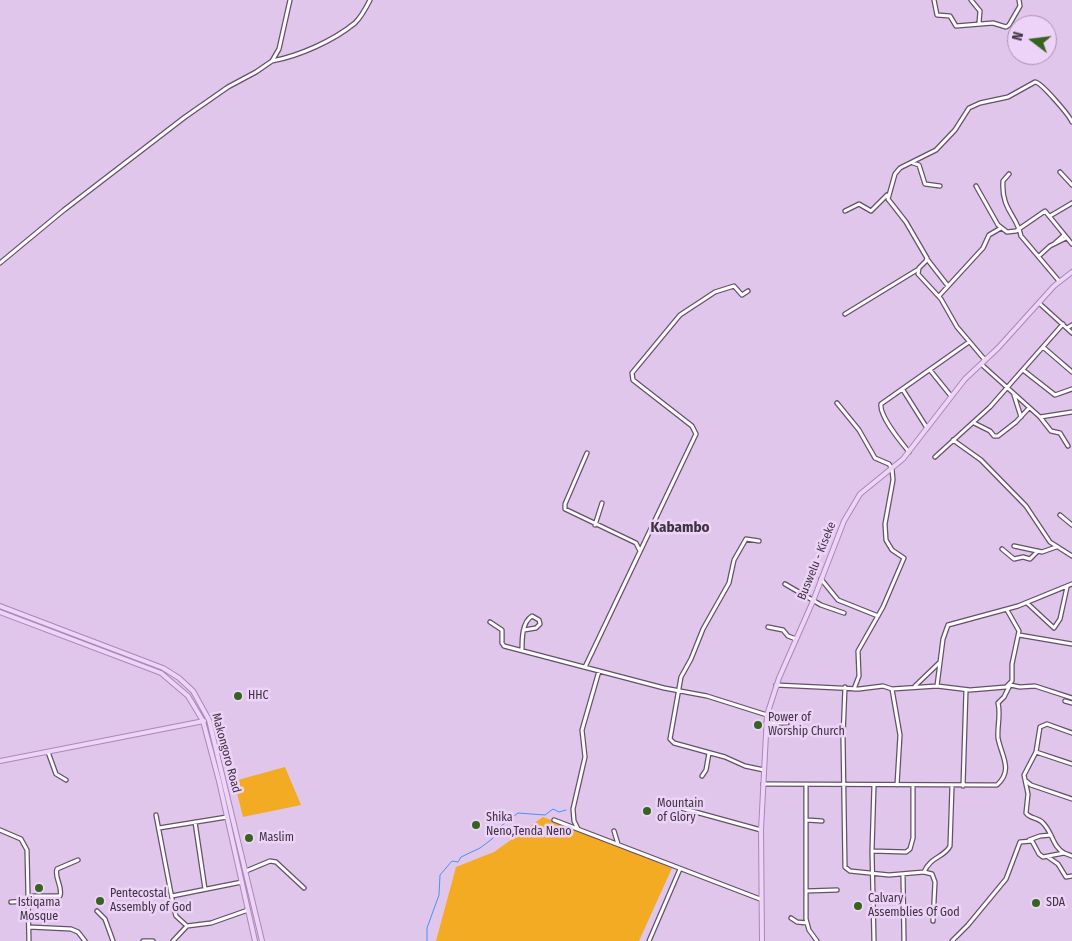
<!DOCTYPE html>
<html>
<head>
<meta charset="utf-8">
<style>
	body { margin:0 }
	#map { position:relative; width:1072px; height:941px; overflow:hidden; background:#e0c6ea; font-family:"Fira Sans Condensed",sans-serif }
	canvas { display:block }
	.north { position:absolute; left:1007px; top:15px; width:50px; height:50px; box-sizing:border-box; background:#edd3f7; border:1px solid #a793ae; border-radius:50%; rotate:285deg; font-size:14px; font-weight:700; line-height:20px; text-align:center; color:#3d3341 }
	.north::after { content:''; display:block; margin:auto; width:18px; height:22px; background:#376321; clip-path:polygon(50% 0,100% 100%,50% 72%,0 100%) }
</style>
</head>
<body>
<div id="map">
<canvas width="1072" height="941"></canvas>
<div class="north">N</div>
</div>
<script>
const context = document.querySelector('canvas').getContext('2d');
context.lineJoin = 'round';
function fill(path, color) {
  context.fillStyle = color;
  context.fill(path, 'evenodd');
}
function stroke(path, color, width, dash) {
  context.strokeStyle = color;
  context.lineWidth = width;
  context.lineCap = dash ? 'butt' : 'round';
  context.setLineDash(dash || []);
  context.stroke(path);
}
function drawText(font, color, halo, rows, align = 'center') {
  context.font = font + ' "Fira Sans Condensed",sans-serif';
  context.lineWidth = 5;
  context.setLineDash([]);
  context.textBaseline = 'middle';
  context.strokeStyle = halo;
  context.fillStyle = color;
  for (const [text, x, y, turn = 0] of rows) {
    context.save();
    context.translate(x, y);
    context.rotate((+turn || 0) * Math.PI / 180);
    context.textAlign = isNaN(turn) ? turn : align;
    if (halo) context.strokeText(text, 0, 0);
    context.fillText(text, 0, 0);
    context.restore();
  }
}
fill(new Path2D(`
	M285,767L301,805L243,817L234,781Z
	M543,817L672,868L639,941H436L456,867L494,852Z`), '#f2ab23');
stroke(new Path2D(`
	M427,941V928L439,895L440,875L452,861L458,862L461,857L480,848L492,839L501,826L518,813L545,815L553,809L559,812L566,810`), '#4692f8', 1);
const minor = new Path2D(`
	M934,0L937,15L950,16L956,26L993,23L1006,27L1009,25L1020,6L1019,0
	M971,0L980,11L979,23
	M272,61C299,56 333,41 355,23C361,17 366,8 370,0
	M913,163L919,165L925,184L940,186
	M1060,172L1072,185
	M1009,174L1003,181C1001,210 1017,215 1021,236
	M976,186L998,225L1007,232L1016,231L1045,211L1072,244
	M845,211L859,204L871,211L887,195
	M1050,216L1072,203
	M1021,236L1059,281
	M1054,244L1064,235
	M1039,256L1050,246L1066,238
	M927,259L948,286
	M0,263L64,210L185,117L228,87L256,72L272,61L279,49L290,0
	M939,296L983,248L989,235L1001,228
	M1039,303L1072,333
	M845,314L917,270
	M1067,328L1072,325
	M1043,347L1072,372
	M985,360L957,327L941,299L918,274L919,268L926,261L927,258L906,222L888,199L895,174L900,168L936,150L955,130L969,108L980,103L1008,97L1035,82C1041,82 1069,115 1072,122
	M981,364L1040,417L1051,431L1060,433L1068,446
	M930,370L951,396
	M1023,370L1055,395L1072,389
	M903,390L927,428
	M1014,395L1021,417
	M837,403L859,430L875,458L889,464L892,469L893,480L885,524L886,540L892,550L904,558L883,607L858,651L859,676L854,689
	M1040,417L1072,412
	M974,423L990,431L994,436H998L1016,422L1029,408
	M953,440L981,460L1026,506L1050,542L1072,556
	M909,452C901,442 879,416 881,404L969,342
	M587,453L565,504V509L636,543L640,551
	M935,457L990,407L1063,324
	M1060,515L1072,525
	M595,525L602,503
	M759,541L746,539L734,560L729,583L703,629L691,659L681,677L670,739L674,743L725,757L745,766L764,770
	M1014,546L1042,552L1056,547
	M1002,549L1014,559L1023,557L1030,559L1038,551
	M821,579L838,600L878,616
	M785,584L821,605L844,613
	M1027,603L1054,628L1060,619L1067,587
	M490,622L502,630V643L504,646L664,688L707,696L767,715
	M768,627L783,630L788,636L796,639
	M1019,635L1072,644
	M522,650C522,639 522,622 532,616L539,620L540,624L536,628L524,630
	M585,667L696,434L692,426L633,380L632,373L680,315L715,292L734,286L742,295L748,291
	M776,685L859,689L883,686L892,689L937,686L970,690L1006,687L1012,681V664L1019,631L1007,610
	M1010,685L1020,687L1035,686L1072,698
	M915,686L939,663
	M937,686L943,639L948,625L1018,606L1072,584
	M845,687L843,737L845,867L850,871L889,875L924,872L932,874L935,882L933,921
	M892,689L900,735L897,785
	M1065,701L1072,703
	M766,723H787
	M48,752L56,774L66,780
	M1036,752L1072,764
	M702,776L706,770L709,753
	M1026,781L1031,785L1072,799
	M763,784L997,785C1014,770 1001,755 998,738C997,727 1001,714 998,703L1004,697L1010,685
	M806,785V919L809,930L817,941
	M963,786L966,690
	M681,808L761,830
	M156,815L174,909L176,916L187,926
	M554,820L760,899
	M807,820L822,821
	M195,822L205,889
	M159,828L227,817
	M578,829L574,821L573,809L585,757L582,730L599,671
	M0,830L21,839L27,850L29,941
	M614,831L618,844
	M1029,840L1040,836L1051,835
	M872,851L906,852L910,849L913,838V785
	M1064,853C1052,846 1053,833 1043,823C1038,817 1030,819 1026,813L1028,794L1024,775L1036,752L1040,727L1047,724L1072,733
	M1048,857L1058,864L1066,877L1072,876
	M246,871L270,861L276,862L304,888
	M924,872C931,856 945,857 950,846L952,786
	M903,876L904,941
	M806,891L837,890
	M29,896H60C63,886 54,878 57,869L78,860
	M172,896L242,882
	M11,902L29,901
	M97,911L105,919L113,941
	M791,918L797,922L807,923
	M29,927L71,929L78,932L85,941
	M143,941H153
	M173,941L187,926L211,923L248,910
	M649,941L680,869
	M874,941L872,851L874,785
	M952,941L968,925L1006,879L1020,842L1032,841L1039,854L1043,857L1064,853L1072,856`);
const major = new Path2D(`
	M0,606L163,668L179,678L193,691L209,720L262,941
	M0,612L161,673L188,696L203,721L219,781L255,941
	M0,761L204,721
	M762,941L761,830L767,715L779,678L813,601L844,521L860,494L903,459L965,379L998,348L1054,286L1072,272`);
stroke(minor, '#664f6e', 5.5);
stroke(major, '#a989b5', 6);
stroke(minor, '#fff', 3);
stroke(major, '#eed4f8', 4);
for (const [x, y, r, color] of [
	[238,696,5,"#376321"],
	[758,725,5,"#376321"],
	[647,811,5,"#376321"],
	[476,825,5,"#376321"],
	[249,838,5,"#376321"],
	[39,888,5,"#376321"],
	[100,901,5,"#376321"],
	[1036,903,5,"#376321"],
	[858,906,5,"#376321"]
]) {
  const dot = new Path2D();
  dot.arc(x, y, r, 0, 2 * Math.PI);
  context.fillStyle = color;
  context.fill(dot);
  stroke(dot, '#edd3f7', 2);
}
drawText('12px', '#3d3341', '#edd3f7', [
	["Buswelu - Kiseke",817,561,-68],
	["Makongoro Road",226,753,75]
]);
drawText('12px', '#3d3341', '#edd3f7', [
	["HHC",248,696],
	["Power of",768,718],
	["Worship Church",768,732],
	["Mountain",657,804],
	["of Glory",657,818],
	["Shika",486,818],
	["Neno,Tenda Neno",486,832],
	["Maslim",259,838],
	["Pentecostal",110,894],
	["Assembly of God",110,908],
	["Calvary",868,899],
	["Assemblies Of God",868,913],
	["Istiqama",39,903,"center"],
	["Mosque",39,917,"center"],
	["SDA",1046,903]
], 'left');
drawText('bold 15px', '#3d3341', '#edd3f7', [
	["Kabambo",680,528]
]);
</script>
</body>
</html>
